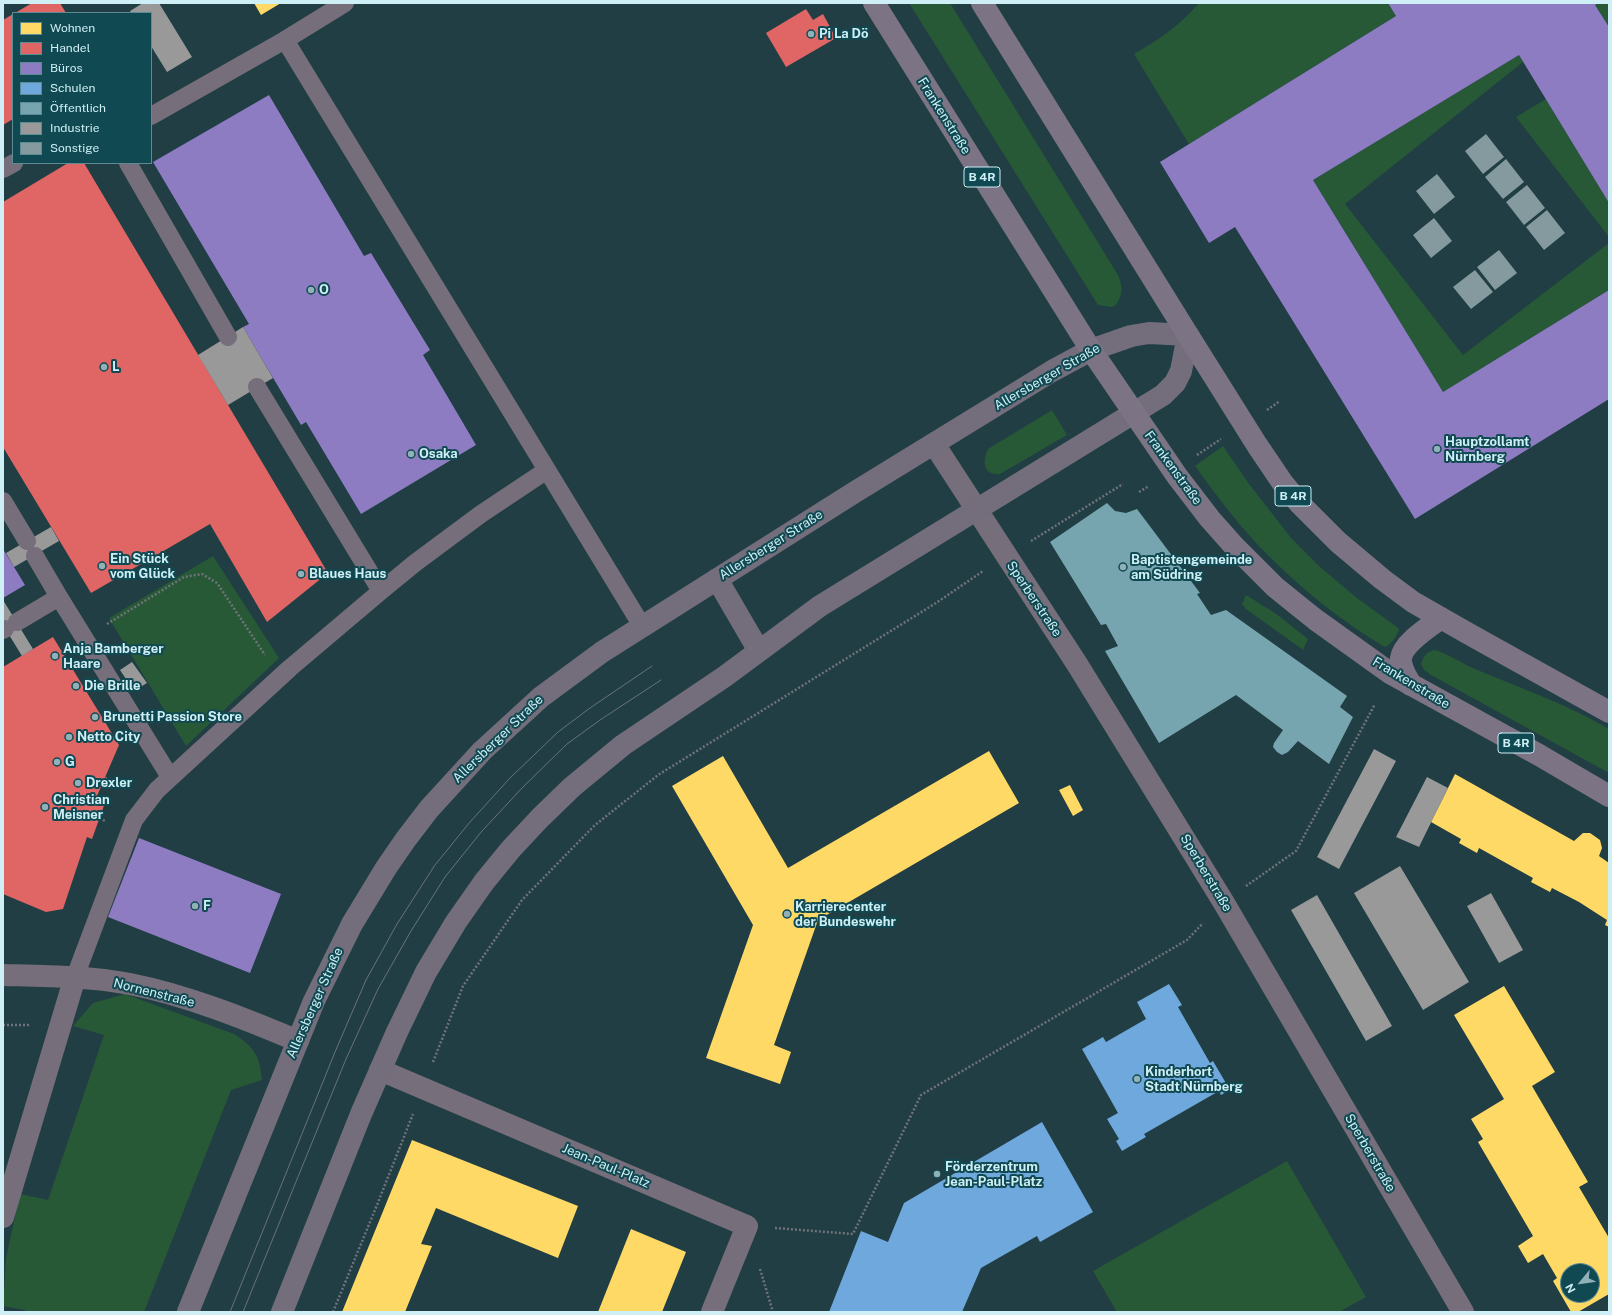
<!DOCTYPE html>
<html>
<head>
<meta charset="utf-8">
<style>
	body { margin:0 }
	#map { position:relative; width:1612px; height:1315px; overflow:hidden; background:#203e43; font-family:"Public Sans",sans-serif }
	canvas { display:block }
	.frame { position:absolute; inset:0; border:4px solid #cdeff5; pointer-events:none }
	.legend { position:absolute; left:12px; top:12px; width:140px; height:152px; box-sizing:border-box; background:#114952; border:1px solid #5c8b93; margin:0; padding:5px 7px; list-style:none; font-size:12px; color:#cdeff5 }
	.legend li { display:flex; align-items:center; gap:8px; height:20px }
	.legend b { width:20px; border:1px solid #5c8b93 }
	.north { position:absolute; left:1560px; top:1263px; width:40px; height:40px; box-sizing:border-box; background:#114952; border:1px solid #5c8b93; border-radius:50%; rotate:241deg; font-size:11px; font-weight:700; line-height:16px; text-align:center; color:#cdeff5 }
	.north::after { content:''; display:block; margin:auto; width:14px; height:18px; background:#90b1b7; clip-path:polygon(50% 0,100% 100%,50% 72%,0 100%) }
</style>
</head>
<body>
<div id="map">
<canvas width="1612" height="1315"></canvas>
<div class="frame"></div>
<ul class="legend">
<li><b style="height:11px;background:#ffd966"></b>Wohnen</li>
<li><b style="height:11px;background:#e06666"></b>Handel</li>
<li><b style="height:11px;background:#8e7cc3"></b>Büros</li>
<li><b style="height:11px;background:#6fa8dc"></b>Schulen</li>
<li><b style="height:11px;background:#76a5af"></b>Öffentlich</li>
<li><b style="height:11px;background:#999"></b>Industrie</li>
<li><b style="height:11px;background:#849a9e"></b>Sonstige</li>
</ul>
<div class="north">N</div>
</div>
<script>
const context = document.querySelector('canvas').getContext('2d');
context.lineJoin = 'round';
function fill(path, color) {
  context.fillStyle = color;
  context.fill(path, 'evenodd');
}
function stroke(path, color, width, dash) {
  context.strokeStyle = color;
  context.lineWidth = width;
  context.lineCap = dash ? 'butt' : 'round';
  context.setLineDash(dash || []);
  context.stroke(path);
}
function drawText(font, color, halo, rows, align = 'center') {
  context.font = font + ' "Public Sans",sans-serif';
  context.lineWidth = 4;
  context.setLineDash([]);
  context.textBaseline = 'middle';
  context.strokeStyle = halo;
  context.fillStyle = color;
  for (const [text, x, y, turn = 0] of rows) {
    context.save();
    context.translate(x, y);
    context.rotate((+turn || 0) * Math.PI / 180);
    context.textAlign = isNaN(turn) ? turn : align;
    if (halo) context.strokeText(text, 0, 0);
    context.fillText(text, 0, 0);
    context.restore();
  }
}
fill(new Path2D(`
	M909,3H950L1118,275C1123,287 1123,294 1116,305L1112,307L1098,305Z
	M1199,3H1388L1396,16L1189,144L1134,54C1161,38 1178,27 1199,3Z
	M1598,3H1609V27L1595,5Z
	M1519,55L1523,62L1345,204L1463,355L1609,243V290L1443,392L1313,180Z
	M1546,99L1609,203V237L1516,117Z
	M1052,410L1067,435L1000,474C983,475 982,462 988,449Z
	M1223,446L1249,484L1292,539L1319,566L1357,598L1397,627L1399,630C1397,636 1391,645 1385,647L1381,645C1343,621 1307,594 1275,562C1245,534 1219,499 1195,466Z
	M213,556L279,658L186,746L109,618Z
	M1246,595L1275,613L1308,639L1303,650L1246,609L1242,604Z
	M1435,650C1451,655 1464,665 1480,671C1523,689 1568,705 1609,729V773L1431,675L1424,670L1421,664C1424,655 1426,652 1435,650Z
	M125,994L234,1034C254,1047 260,1056 262,1080L231,1090L144,1312H25V1310L3,1306L6,1258L20,1194L48,1200L104,1035L73,1026L93,1003Z
	M1287,1161L1366,1297L1339,1312H1117L1093,1271Z`), '#275937');
fill(new Path2D(`
	M254,3H281L261,15Z
	M989,751L1019,803L818,920L774,1045L791,1052L780,1084L706,1058L753,925L672,786L723,756L788,868Z
	M1455,774L1574,841L1583,833H1590L1600,840L1602,848L1599,856L1609,863V927L1605,925L1607,920L1579,902L1552,888L1550,892L1531,882L1533,878L1479,848L1477,853L1459,843L1461,839L1431,822Z
	M1070,785L1083,810L1073,816L1059,790Z
	M1504,986L1555,1072L1532,1086L1588,1182L1579,1187L1609,1238V1294L1578,1312H1571L1553,1281L1557,1278L1543,1254L1528,1263L1518,1246L1533,1236L1478,1142L1483,1139L1471,1119L1504,1099L1454,1015ZM1568,1271H1592V1295H1568Z
	M412,1140L578,1206L558,1258L436,1208L421,1244L432,1246L405,1312H342Z
	M631,1229L686,1252L662,1312H598Z`), '#ffd966');
fill(new Path2D(`
	M32,3H60L66,13H15Z
	M806,9L813,20L823,14L836,38L786,67L766,33Z
	M13,14V119L3,125V20Z
	M68,163H84L328,573L267,622L210,524L91,593L3,447V202Z
	M53,637L119,745L97,796L106,800L92,839L87,837L63,909L46,912L3,894V667Z`), '#e06666');
fill(new Path2D(`
	M1388,3H1598L1595,5L1609,27V203L1519,55L1313,180L1443,392L1609,290V399L1415,519L1235,227L1209,243L1160,162L1396,16Z
	M269,95L364,256L371,253L430,350L423,355L476,445L361,514L306,422L301,425L243,327L249,324L153,162Z
	M3,549L25,585L3,598Z
	M139,838L281,894L250,973L108,917Z`), '#8e7cc3');
fill(new Path2D(`
	M1169,984L1182,1005L1178,1007L1210,1063L1213,1061L1230,1090L1221,1095L1219,1091L1144,1134L1146,1137L1122,1151L1116,1141L1119,1139L1107,1119L1118,1113L1082,1049L1103,1037L1106,1042L1146,1019L1137,1002Z
	M1042,1122L1093,1212L1040,1242L1037,1236L981,1268L962,1312H829L861,1231L888,1242L904,1203Z`), '#6fa8dc');
fill(new Path2D(`
	M1107,503L1115,511L1126,513L1137,509L1200,593L1197,594L1211,615L1226,610L1347,696L1340,707L1353,717L1329,764L1298,741L1288,752L1282,755L1277,752L1273,747L1274,743L1283,730L1236,695L1159,743L1105,651L1118,646L1106,624L1101,625L1050,542Z`), '#76a5af');
fill(new Path2D(`
	M143,3H159L192,57L167,72L151,46V13H131L130,11Z
	M243,327L273,378L228,405L198,355Z
	M51,527L59,541L14,567L6,553Z
	M3,600L33,649L22,656L3,625Z
	M132,662L147,683L134,691L120,670Z
	M1374,749L1396,761L1339,869L1317,857Z
	M1427,777L1448,788L1419,847L1396,837Z
	M1400,866L1469,982L1423,1010L1354,893Z
	M1491,893L1523,950L1499,963L1467,906Z
	M1317,895L1392,1026L1366,1041L1291,910Z`), '#999');
fill(new Path2D(`
	M1486,134L1504,157L1483,174L1465,151Z
	M1506,159L1524,182L1503,199L1485,177Z
	M1437,174L1455,197L1434,214L1416,191Z
	M1527,185L1545,208L1524,225L1506,202Z
	M1547,210L1565,233L1544,250L1526,227Z
	M1434,218L1452,241L1431,258L1413,235Z
	M1499,250L1517,273L1495,290L1477,267Z
	M1475,270L1493,292L1471,309L1453,287Z`), '#849a9e');
stroke(new Path2D(`
	M1267,410L1280,401
	M1197,455L1221,439
	M1139,492L1149,486
	M1031,541L1123,484
	M107,624L184,577L202,574L217,583L265,655
	M105,778L130,784
	M99,819L106,821
	M1246,886L1296,851L1375,704
	M3,1025H30
	M433,1062L463,986L522,900L594,826L658,775L936,603L983,571
	M775,1228L853,1234L921,1095L1187,940L1203,923
	M760,1269L773,1312
	M333,1312L377,1205L413,1114`), '#70737b', 2.5, [2, 2]);
stroke(new Path2D(`
	M285,40L345,3
	M151,116L285,40L547,470
	M128,163L228,337
	M3,169L14,163
	M257,387L381,591
	M3,501L27,541
	M35,556L59,597L170,777
	M17,622L59,597
	M3,630L5,629
	M75,977L134,820L157,790L290,668L381,591L415,563L481,514L547,470L642,626`), '#766e7a', 18);
stroke(new Path2D(`
	M934,444L1077,664L1224,903L1463,1312
	M3,975C46,976 88,976 130,984C186,995 246,1019 298,1041
	M380,1070L747,1226L712,1312
	M3,1217L75,977`), '#766e7a', 22);
stroke(new Path2D(`
	M717,579L759,651
	M188,1312L314,1001L352,924L386,868L406,839L429,809L482,751L541,697L602,652L855,492L1052,371L1091,350L1131,336L1149,333L1188,335L1181,371L1175,383L1163,395L820,606L724,677L623,745L572,787L540,818L511,849L484,882L456,922L426,972L397,1032L361,1114L282,1312`), '#746e7c', 22);
stroke(new Path2D(`
	M874,3L1091,350L1177,476L1210,519L1234,546L1275,587L1296,604L1316,620L1390,673L1539,755L1609,796
	M982,3L1188,335L1257,445L1282,482L1300,504L1338,542L1382,579L1413,602L1469,634L1609,712
	M1411,685C1407,677 1400,668 1401,658C1403,643 1429,627 1441,618`), '#7c7484', 22);
stroke(new Path2D(`
	M230,1312L335,1052L366,980L397,924L435,865L470,822L510,778L558,732L590,708L652,666
	M243,1312L346,1059L378,989L411,931L445,877L482,831L523,787L567,744L600,720L661,680`), '#6a737a', 1);
for (const [x, y, r, color] of [
	[811,34,4,"#90b1b7"],
	[311,290,4,"#90b1b7"],
	[104,367,4,"#90b1b7"],
	[1437,449,4,"#90b1b7"],
	[411,454,4,"#90b1b7"],
	[102,566,4,"#90b1b7"],
	[1123,567,4,"#90b1b7"],
	[301,574,4,"#90b1b7"],
	[55,656,4,"#90b1b7"],
	[76,686,4,"#90b1b7"],
	[95,717,4,"#90b1b7"],
	[69,737,4,"#90b1b7"],
	[57,762,4,"#90b1b7"],
	[78,783,4,"#90b1b7"],
	[45,807,4,"#90b1b7"],
	[195,906,4,"#90b1b7"],
	[787,914,4,"#90b1b7"],
	[1137,1079,4,"#90b1b7"],
	[937,1174,4,"#90b1b7"]
]) {
  const dot = new Path2D();
  dot.arc(x, y, r, 0, 2 * Math.PI);
  context.fillStyle = color;
  context.fill(dot);
  stroke(dot, '#114952', 1.5);
}
for (const [x, y, w] of [
	[982,177,36],
	[1293,496,36],
	[1516,743,36]
]) {
  const box = new Path2D();
  box.roundRect(x - w / 2, y - 10, w, 20, 3);
  context.fillStyle = '#114952';
  context.fill(box);
  stroke(box, '#cdeff5', 1);
}
drawText('bold 12px', '#cdeff5', null, [
	["B 4R",982,177],
	["B 4R",1293,496],
	["B 4R",1516,743]
]);
drawText('bold 13px', '#cdeff5', '#114952', [
	["Pi La Dö",819,34],
	["O",319,290],
	["L",112,367],
	["Hauptzollamt",1445,442],
	["Nürnberg",1445,457],
	["Osaka",419,454],
	["Ein Stück",110,559],
	["vom Glück",110,574],
	["Baptistengemeinde",1131,560],
	["am Südring",1131,575],
	["Blaues Haus",309,574],
	["Anja Bamberger",63,649],
	["Haare",63,664],
	["Die Brille",84,686],
	["Brunetti Passion Store",103,717],
	["Netto City",77,737],
	["G",65,762],
	["Drexler",86,783],
	["Christian",53,800],
	["Meisner",53,815],
	["F",203,906],
	["Karrierecenter",795,907],
	["der Bundeswehr",795,922],
	["Kinderhort",1145,1072],
	["Stadt Nürnberg",1145,1087],
	["Förderzentrum",945,1167],
	["Jean-Paul-Platz",945,1182]
], 'left');
drawText('13px', '#cdeff5', '#114952', [
	["Frankenstraße",944,116,58],
	["Allersberger Straße",1047,377,-30],
	["Frankenstraße",1173,468,54],
	["Allersberger Straße",771,545,-32],
	["Sperberstraße",1034,599,56],
	["Frankenstraße",1411,683,31],
	["Allersberger Straße",498,739,-44],
	["Sperberstraße",1206,873,59],
	["Nornenstraße",154,993,14],
	["Allersberger Straße",315,1003,-66],
	["Sperberstraße",1370,1153,60],
	["Jean-Paul-Platz",606,1166,23]
]);
</script>
</body>
</html>
